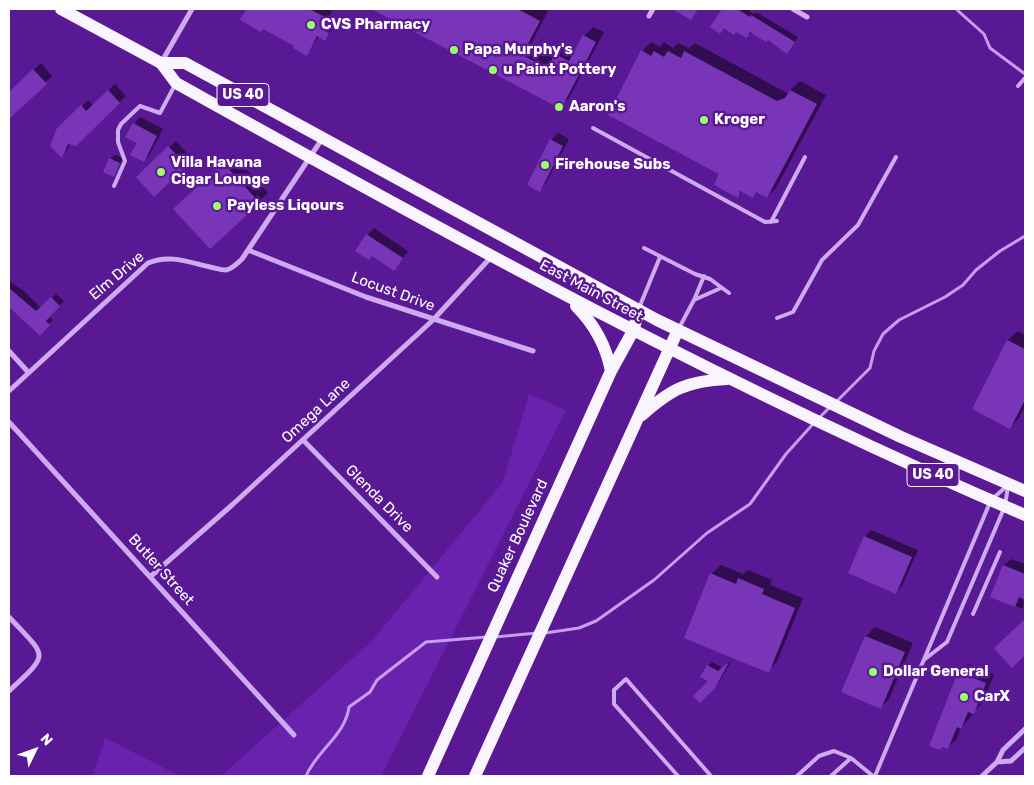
<!DOCTYPE html>
<html>
<head>
<meta charset="utf-8">
<style>
	body { margin:0 }
	#map { position:relative; width:1034px; height:785px; overflow:hidden; background:#5a1994; font-family:Rubik,sans-serif }
	canvas { display:block }
	.frame { position:absolute; inset:0; border:10px solid #fff; pointer-events:none }
	.north { position:absolute; left:10px; top:725px; width:50px; height:50px; -webkit-text-stroke:4px #5a1994; paint-order:stroke; rotate:48deg; font-size:14px; font-weight:700; line-height:20px; text-align:center; color:#fff }
	.north::after { content:''; display:block; margin:auto; width:18px; height:22px; background:#fff; clip-path:polygon(50% 0,100% 100%,50% 72%,0 100%) }
</style>
</head>
<body>
<div id="map">
<canvas width="1034" height="785"></canvas>
<div class="frame"></div>
<div class="north">N</div>
</div>
<script>
const context = document.querySelector('canvas').getContext('2d');
context.lineJoin = 'round';
function fill(path, color) {
  context.fillStyle = color;
  context.fill(path, 'evenodd');
}
function stroke(path, color, width, dash) {
  context.strokeStyle = color;
  context.lineWidth = width;
  context.lineCap = dash ? 'butt' : 'round';
  context.setLineDash(dash || []);
  context.stroke(path);
}
function drawText(font, color, halo, rows, align = 'center') {
  context.font = font + ' Rubik,sans-serif';
  context.lineWidth = 5;
  context.setLineDash([]);
  context.textBaseline = 'middle';
  context.strokeStyle = halo;
  context.fillStyle = color;
  for (const [text, x, y, turn = 0] of rows) {
    context.save();
    context.translate(x, y);
    context.rotate((+turn || 0) * Math.PI / 180);
    context.textAlign = isNaN(turn) ? turn : align;
    if (halo) context.strokeText(text, 0, 0);
    context.fillText(text, 0, 0);
    context.restore();
  }
}
fill(new Path2D(`
	M529,394L566,410L381,776H221L372,641L503,482Z
	M105,738L180,776H93Z`), '#6922ae');
fill(new Path2D(`
	M247,9H328L332,11L327,22L335,26L325,39L319,36L306,54L296,45L264,28L241,20Z
	M374,9H544L548,11L530,46L554,58L565,45L576,51L584,36L593,27L604,32L569,98L560,107Z
	M723,9H747L754,14L756,12L798,37L791,48L752,32L747,36L725,27L720,32L712,26Z
	M651,42L660,47L664,42L673,48L678,43L689,48L695,43L787,93L800,81L826,95L776,188L767,197L757,192L753,196L742,191L737,196L642,51Z
	M41,63L52,76L9,117V93Z
	M115,84L126,96L75,144L71,143L62,157L58,129L88,100L93,105Z
	M140,117L163,129L150,154L143,161L134,124Z
	M558,133L569,139L546,183L540,190L551,140Z
	M176,141L192,159L186,165L144,170Z
	M115,155L123,158L114,175L110,159Z
	M233,155L268,193L210,247L184,200Z
	M374,228L408,251L394,269L367,235Z
	M9,281L24,291L41,308L56,294L64,301L49,316L53,320L40,334L9,306Z
	M1018,331L1025,335V406L1019,418L1010,427L973,408L1008,340Z
	M871,530L918,550L902,586L896,592L865,537Z
	M1011,559L1025,564L1023,609L992,596L1004,565Z
	M721,565L743,574L748,570L772,580L770,585L803,598L777,662L768,671L711,574Z
	M875,627L913,643L889,699L880,708L843,692L866,636Z
	M732,660L719,682L715,687L708,666L712,662L723,668Z
	M968,664L994,674L983,703L973,712L970,718L961,727L957,739L947,748L943,746L959,673Z`), '#0007');
stroke(new Path2D(`
	M956,9L984,34L990,48L1025,74
	M836,402L870,368L874,351L883,334L899,320L945,297L963,285L976,270L1000,251L1025,236
	M819,418L831,406
	M545,633L579,628L596,621L654,580L707,533L750,504L786,454L813,424
	M495,637L537,633
	M306,776C317,750 345,736 349,707L370,692L377,680L426,642L487,637`), '#c79df2', 3);
fill(new Path2D(`
	M246,9H309L327,18L321,29L329,33L325,41L317,36L307,56L293,48L294,46L263,29L261,32L240,20Z
	M371,9H518L540,21L522,55L547,68L555,54L569,61L583,35L596,42L561,109Z
	M672,9H698L691,20Z
	M722,9H737L750,17L751,15L795,42L787,54L768,40L766,42L750,32L747,38L736,32L734,35L724,28L720,34L710,27Z
	M641,50L651,56L654,51L664,57L668,51L681,58L684,51L777,101L785,98L790,90L817,104L767,198L756,192L753,198L740,191L738,198L714,185L719,174L608,115Z
	M33,69L47,84L9,119V92Z
	M108,90L120,103L76,146L68,144L62,158L50,146L57,128L81,105L86,111Z
	M133,123L157,136L144,162L130,155L137,143L125,137Z
	M550,139L563,146L540,192L527,185Z
	M168,146L187,166L154,197L136,177Z
	M109,158L120,163L114,177L103,172Z
	M223,163L260,203L210,249L173,209Z
	M366,234L403,258L394,271L372,256L369,260L355,251Z
	M9,288L36,311L51,297L60,306L46,321L50,325L40,336L9,307Z
	M1007,340L1025,349V400L1010,429L972,409Z
	M864,536L912,557L896,594L848,573Z
	M1003,565L1025,574V600L1019,597L1015,607L990,597Z
	M710,573L736,584L738,578L764,589L762,594L795,608L769,673L684,638Z
	M1025,619V655L1012,668L994,648Z
	M865,636L905,652L881,709L841,692Z
	M727,663L728,664L715,688L700,703L693,696L708,681L700,677L707,665L718,671Z
	M958,672L986,683L974,714L968,712L961,729L957,727L948,749L942,747L940,750L929,746Z`), '#7835b8');
stroke(new Path2D(`
	M1018,86L1025,78
	M593,128L765,222L777,221
	M114,186L125,161L118,142V130L121,124L140,106L160,113L175,85
	M771,222L805,157
	M644,248L695,274L710,279L729,293
	M694,300L721,288
	M639,308L660,257
	M777,318L793,312L822,260L858,225L896,157
	M679,328L694,300L704,276
	M973,614L1000,552
	M925,659L947,642L1005,506L1008,486
	M678,776L614,704V690L626,679L711,776
	M797,776L819,756L834,751L851,758L873,776
	M831,776L851,758
	M875,776L991,500L1007,486`), '#ceabf0', 4);
stroke(new Path2D(`
	M793,9L807,17
	M649,16L653,9
	M161,63L192,9
	M248,250L366,297L533,351
	M9,351L28,372
	M9,391L148,263C169,254 188,262 210,267C215,268 221,270 226,270C232,269 238,263 242,259L322,139
	M9,422L294,735
	M303,440L437,577
	M150,577L232,505L433,320L492,256
	M9,617C47,658 51,652 9,691
	M997,762L1011,761L1025,748
	M982,776L997,762L1003,750L1025,729`), '#ceabf0', 5);
stroke(new Path2D(`
	M61,9L161,63L176,83C454,238 732,390 1025,515
	M161,63H185L657,320L901,437L1025,491
	M576,306C595,325 606,345 611,371
	M642,415C671,389 687,381 727,379
	M428,776L611,371L633,331L639,310
	M475,776L678,330`), '#faf4ff', 12);
for (const [x, y, r, color] of [
	[311,25,5,"#9bff6a"],
	[454,50,5,"#9bff6a"],
	[493,70,5,"#9bff6a"],
	[559,107,5,"#9bff6a"],
	[704,120,5,"#9bff6a"],
	[545,165,5,"#9bff6a"],
	[161,172,5,"#9bff6a"],
	[217,206,5,"#9bff6a"],
	[873,672,5,"#9bff6a"],
	[964,697,5,"#9bff6a"]
]) {
  const dot = new Path2D();
  dot.arc(x, y, r, 0, 2 * Math.PI);
  context.fillStyle = color;
  context.fill(dot);
  stroke(dot, '#5a1994', 2);
}
for (const [x, y, w] of [
	[243,95,52],
	[933,475,52]
]) {
  const box = new Path2D();
  box.roundRect(x - w / 2, y - 11.5, w, 23, 4);
  context.fillStyle = '#5a1994';
  context.fill(box);
  stroke(box, '#fff', 1);
}
drawText('bold 14px', '#fff', null, [
	["US 40",243,95],
	["US 40",933,475]
]);
drawText('bold 15px', '#fff', '#5a1994', [
	["CVS Pharmacy",321,25],
	["Papa Murphy's",464,50],
	["u Paint Pottery",503,70],
	["Aaron's",569,107],
	["Kroger",714,120],
	["Villa Havana",171,163],
	["Cigar Lounge",171,180],
	["Firehouse Subs",555,165],
	["Payless Liqours",227,206],
	["Dollar General",883,672],
	["CarX",974,697]
], 'left');
drawText('15px', '#fff', '#5a1994', [
	["Elm Drive",117,276,-40],
	["East Main Street",591,291,28],
	["Locust Drive",393,292,20],
	["Omega Lane",316,411,-43],
	["Glenda Drive",379,499,45],
	["Quaker Boulevard",518,536,-65],
	["Butler Street",161,570,48]
]);
</script>
</body>
</html>
